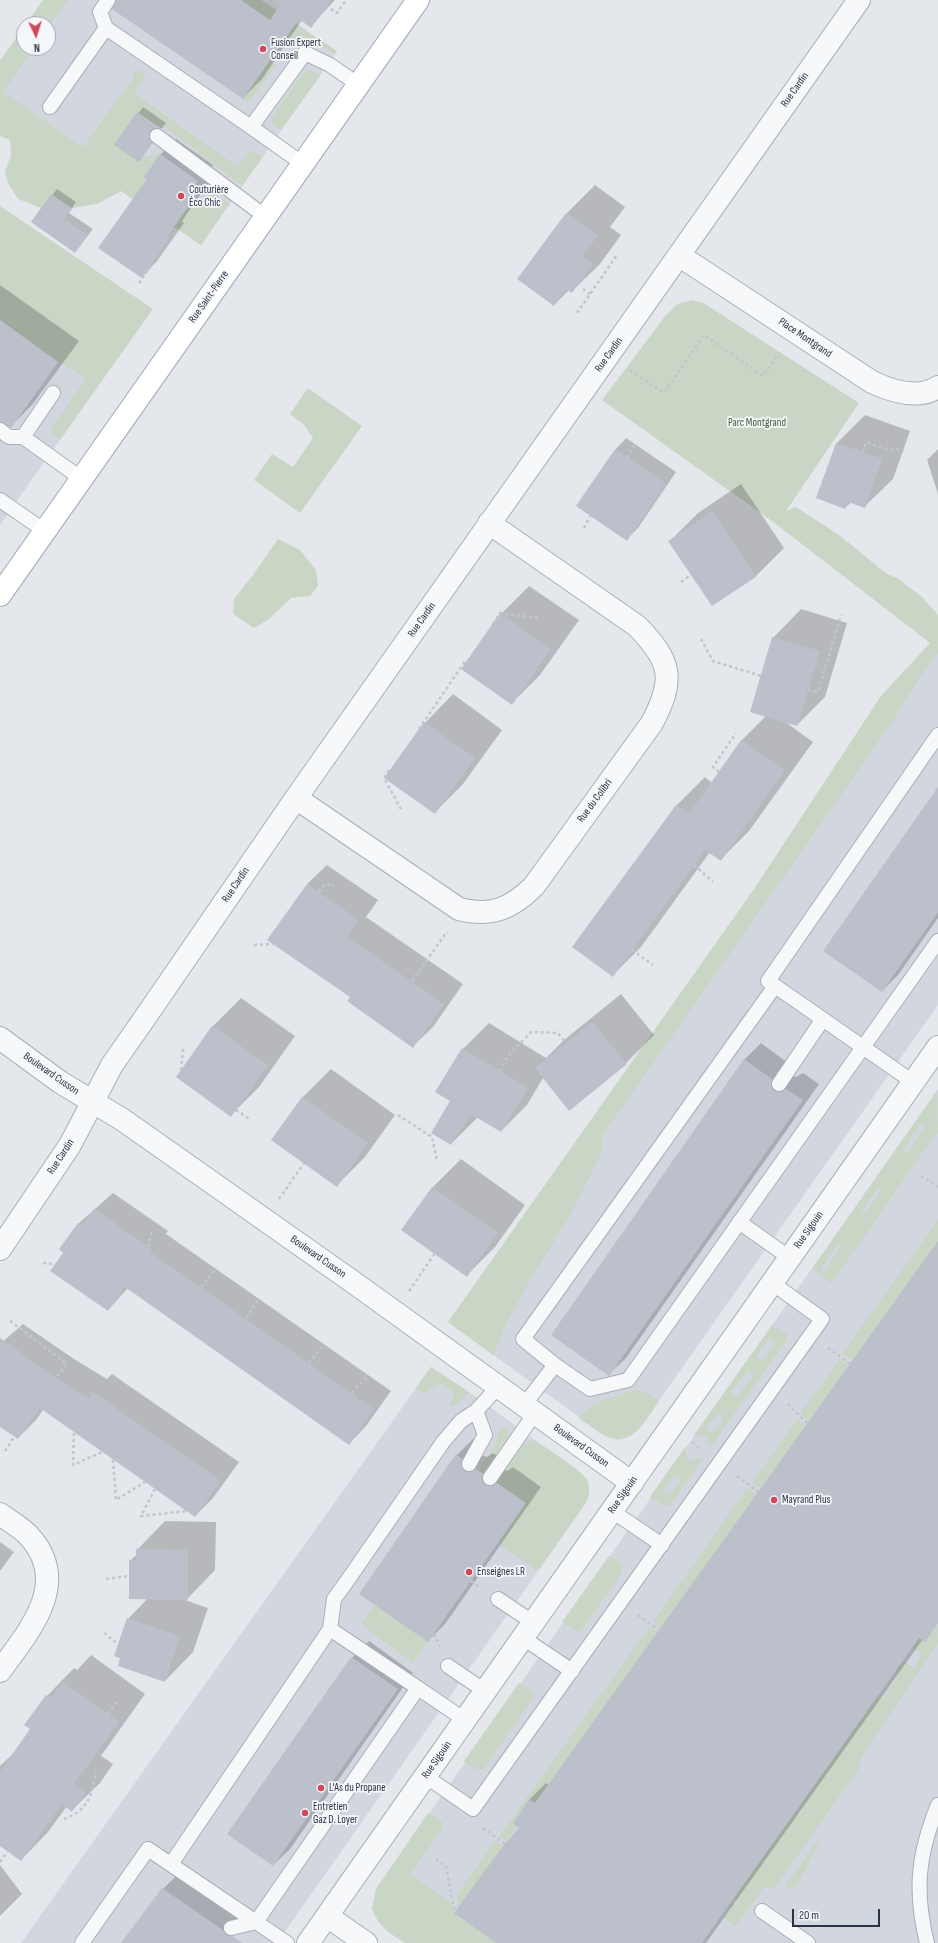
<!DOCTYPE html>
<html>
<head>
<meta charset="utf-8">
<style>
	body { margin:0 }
	#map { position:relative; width:938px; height:1943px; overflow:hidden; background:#e4e7ec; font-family:"Sofia Sans Condensed",sans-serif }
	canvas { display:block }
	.north { position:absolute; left:16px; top:16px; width:40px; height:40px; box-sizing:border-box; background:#f4f6f9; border:1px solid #a4a8b1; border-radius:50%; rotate:176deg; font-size:11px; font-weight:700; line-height:16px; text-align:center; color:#2b3445 }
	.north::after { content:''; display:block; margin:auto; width:14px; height:18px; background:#d1495b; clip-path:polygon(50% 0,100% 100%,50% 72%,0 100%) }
	.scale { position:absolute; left:792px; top:1909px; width:88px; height:18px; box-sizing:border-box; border:2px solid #2b3445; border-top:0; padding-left:5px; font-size:12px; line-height:14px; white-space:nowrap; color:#2b3445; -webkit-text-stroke:3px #f4f6f9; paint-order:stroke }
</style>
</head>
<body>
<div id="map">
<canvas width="938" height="1943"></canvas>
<div class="north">N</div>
<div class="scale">20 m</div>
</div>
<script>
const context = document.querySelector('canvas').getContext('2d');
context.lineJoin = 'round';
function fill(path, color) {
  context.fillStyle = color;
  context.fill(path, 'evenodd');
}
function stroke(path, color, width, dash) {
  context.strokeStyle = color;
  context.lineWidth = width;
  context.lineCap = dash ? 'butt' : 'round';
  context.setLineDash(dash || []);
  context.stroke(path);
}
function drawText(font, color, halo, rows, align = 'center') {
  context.font = font + ' "Sofia Sans Condensed",sans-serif';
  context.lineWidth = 3.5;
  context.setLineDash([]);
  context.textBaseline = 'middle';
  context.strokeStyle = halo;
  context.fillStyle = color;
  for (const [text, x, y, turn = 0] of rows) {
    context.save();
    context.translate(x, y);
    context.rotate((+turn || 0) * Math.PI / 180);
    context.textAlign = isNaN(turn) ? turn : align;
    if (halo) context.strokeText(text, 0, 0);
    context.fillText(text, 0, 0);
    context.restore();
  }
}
fill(new Path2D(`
	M43,0H261L337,51L201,245L0,109V61L24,27V48H48V24H26Z
	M0,310L101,381L0,525Z
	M938,642V1005L641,1426L631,1436L619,1440L607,1437L456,1328Z
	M938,1089V1943H405L387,1931L378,1921L372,1909L376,1889Z
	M431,1367L469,1392L579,1472L587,1480L589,1496L585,1504L291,1923L277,1943H21Z`), '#d2d6de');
fill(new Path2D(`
	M43,0H68L48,28V24H26Z
	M241,0H261L337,51L335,54L298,35L293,40L286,38L275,23Z
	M24,27V48H34L3,92L83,147L133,78L134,71H143L144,80L134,93L238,167L249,151H253L263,157L242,186L164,126L162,129L137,112L134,117L140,157L160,154L144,177L177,211L183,215L190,205L196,209L210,191L229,204L201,245L121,191L97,204L71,208L51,194L41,208L18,199L8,183L5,171L11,156L10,140L0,136V61Z
	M270,60L276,64L253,97L249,102L242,100Z
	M310,70L320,76L281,130L273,125L271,122L273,116L305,71Z
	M0,206L153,309L60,440L52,434L51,429L86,379L63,364L58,362L0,320Z
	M693,300L705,304L859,403L786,511L796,507L839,535L887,574L897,578L921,596L938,615V653L922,674L895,718L602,1136V1152L569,1217L529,1282L506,1324L493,1355L448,1322L754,889L881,696L930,643L776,524L602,400L666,315L678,304Z
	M308,388L362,426L300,513L254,480L272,454L293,467L313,438L304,425L290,414Z
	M278,539L300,550L316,570L318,586L310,596L291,598L268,620L254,628L233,614L234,599L253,575Z
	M937,1091L938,1134L936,1133L832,1283L812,1269ZM920,1124L925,1126L907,1154L903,1150ZM877,1188L881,1191L864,1214L861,1213ZM837,1244L841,1246L825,1271L820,1270Z
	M938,1220V1241L852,1361L842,1354Z
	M772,1325L787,1334V1339L711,1447L707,1445L708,1440L707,1436L694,1435ZM769,1339L775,1343L762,1361L756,1357ZM748,1370L754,1375L737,1396L731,1392ZM717,1414L724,1418L713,1433L706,1429Z
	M840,1359L848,1366L809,1421L800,1414Z
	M431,1367L469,1392L462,1400L451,1407L449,1404L451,1402L454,1393L443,1384L437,1385L424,1394L415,1389Z
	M636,1390L646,1393L659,1401C647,1418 633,1447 608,1437C598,1433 588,1424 579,1418L594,1403Z
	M797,1419L806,1426L761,1488L752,1483Z
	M501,1428L507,1430L509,1434L483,1474L479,1470L495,1445Z
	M534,1440C547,1449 579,1468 587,1480C591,1488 589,1497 585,1504L538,1571L498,1543L526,1503L496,1483C506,1468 516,1446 534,1440Z
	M685,1447L687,1459L690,1462L699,1458L702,1460L670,1505L666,1507L650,1497ZM674,1475L681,1480L670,1495L663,1490Z
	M747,1488L756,1495L661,1628L653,1622Z
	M609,1556L622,1564L621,1574L581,1631L578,1632L562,1622Z
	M375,1605L428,1642L413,1663L361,1624Z
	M938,1619V1643L861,1757L858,1770L773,1890L768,1887H764L736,1926L723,1918L732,1908L729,1905L732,1902L736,1905L739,1902L734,1898L796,1812L800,1815L803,1811L799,1808L878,1697L883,1699L899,1675L895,1672L904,1661L914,1668L922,1654L903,1639L909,1632L925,1642L935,1626Z
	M650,1626L658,1632L535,1803L529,1799L514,1824L517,1827L507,1841L499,1836Z
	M519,1683L533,1692V1697L485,1768L481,1770L475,1769L464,1761Z
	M428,1813L442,1822L443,1828L410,1874L450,1902L454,1913L496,1943H405L387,1931L378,1921L372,1909L376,1889Z
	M824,1832L797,1886L788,1888L785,1886Z
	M495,1841L503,1846L458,1908L457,1894Z`), '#c9d6c5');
fill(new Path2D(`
	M128,0H335L311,26L302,20L262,79L243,98Z
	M143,107L166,123L162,128L155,127L154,133L157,137L139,160L116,144Z
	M176,139L213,165L209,171L214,175L182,221L184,223L157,261L142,277L148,179L145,177L161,154Z
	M595,185L625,207L610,227L621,235L600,264L571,292L569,290L554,305L519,279L567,213Z
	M57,189L76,202L69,213L93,229L75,252L32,222Z
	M0,285L79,341L32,405L11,426L0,418Z
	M865,415L910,431L893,479L864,507L851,502L845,508L817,498L837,443Z
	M626,438L676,472L638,528L627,539L615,450Z
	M938,449V494L927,460Z
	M741,484L784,548L756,576L712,605L670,541L698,513Z
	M529,586L579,620L540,675L511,704L501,614Z
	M801,609L847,623L825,697L797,725L784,721L813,742L749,831L721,859L710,852L641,947L613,975L573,947L677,805L705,777L712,783L742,740L766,716L773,638Z
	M453,694L502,730L463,784L435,812L425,723Z
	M938,788V918L898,975L882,991Z
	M327,865L378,900L366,917L463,984L433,1027L413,1046L352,996L307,884Z
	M621,994L654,1035L626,1063L543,1078L527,1105L501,1131L478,1117L451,1144V1101L463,1049L489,1023L546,1058L564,1040Z
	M241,998L295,1036L259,1087L231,1115L177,1077L213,1026Z
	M761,1043L788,1063L790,1075L796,1077L803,1073L819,1084L626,1358L609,1374L744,1060Z
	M331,1069L395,1115L365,1157L337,1185L273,1140L303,1097Z
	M461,1159L525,1205L495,1247L467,1275L403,1230L433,1187Z
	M113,1193L168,1231L166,1234L391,1391L366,1426L349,1444L128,1288L108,1310L65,1253L78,1224Z
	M938,1242V1618L706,1943H499L520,1828L515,1824L530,1799L546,1783L549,1785Z
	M23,1324L74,1359L107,1379L112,1374L239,1462L213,1498L195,1516L43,1410L36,1420L18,1438L0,1425V1344Z
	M473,1439L478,1442L481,1455L487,1457L493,1453L499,1457L501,1469L507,1471L513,1467L541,1487L445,1624L428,1641L457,1455Z
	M165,1521L216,1522L215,1570L187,1599H182L208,1608L193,1652L165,1681L128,1619L148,1598L130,1561L137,1554V1550Z
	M0,1542L14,1552L0,1571Z
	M369,1641L413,1673L290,1849L273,1865L228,1834L352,1658Z
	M91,1655L145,1694L101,1756L113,1764L100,1783L72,1810L67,1806L48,1832L21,1860L0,1845V1766L16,1751L31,1729L26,1725L47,1696L74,1668L77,1670Z
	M0,1865L22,1894L0,1916Z
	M184,1868L245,1911L221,1943H123L163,1889Z`), '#0003');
fill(new Path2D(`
	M116,0H241L270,20L280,5L272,0H331L311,28L299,19L243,99L112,9Z
	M137,112L162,129L154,128L150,131L149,139L152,143L139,162L114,145Z
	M160,154L198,181L194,187L199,191L167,237L169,239L142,278L98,248L147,179L144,177Z
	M51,194L71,208L64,219L88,235L75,253L31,222Z
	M566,213L598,235L583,256L593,264L572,293L566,289L554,306L517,279Z
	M0,320L58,362L11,428L0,422Z
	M836,443L882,459L865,508L848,502L845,509L816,498Z
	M615,449L666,484L627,541L576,506Z
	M713,511L756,577L712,606L668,541Z
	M500,613L551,649L512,705L461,669Z
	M772,637L820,651L797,726L750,712Z
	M424,722L475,758L435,814L384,778Z
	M741,740L785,770L721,861L705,850L613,977L572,947L676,805L689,814Z
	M938,787V912L882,992L823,951Z
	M307,884L359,920L347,937L444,1004L413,1048L347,1001L350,997L267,940Z
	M592,1022L627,1064L569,1111L535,1068Z
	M212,1026L268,1065L231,1117L176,1077Z
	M462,1048L528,1088L501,1132L471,1114L451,1145L431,1133L450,1101L435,1092Z
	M744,1059L772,1079L771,1084L774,1091L779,1092L786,1089L803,1100L609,1376L551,1335Z
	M302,1097L368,1143L337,1187L271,1140Z
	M432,1187L498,1233L467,1277L401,1230Z
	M94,1209L152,1249L150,1252L374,1409L349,1445L125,1287L108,1311L50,1271L63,1253L59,1249L78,1223L82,1226Z
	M938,1241V1623L925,1642L919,1638L702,1943H496L454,1913L503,1846L519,1828L513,1824L529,1799L535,1803Z
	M0,1338L56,1378L89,1398L93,1392L221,1481L195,1517L40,1408L18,1439L0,1427Z
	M456,1454L462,1459L461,1465L465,1471L470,1472L476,1469L483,1474L482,1481L485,1485L490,1486L497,1483L526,1503L428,1642L359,1594Z
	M136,1549L188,1550V1600L129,1599V1560H136Z
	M127,1618L180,1636L165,1682L118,1666L120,1658L114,1656Z
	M351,1657L398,1689L273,1866L227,1834Z
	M63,1682L119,1722L74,1784L86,1792L72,1812L62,1804L21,1861L0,1846V1772L30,1729L24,1725L46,1695L51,1698Z
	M162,1888L223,1930L225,1934L232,1936L242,1943H121Z`), '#bbc0ca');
const service = new Path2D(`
	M106,28L100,12L108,0
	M50,107L106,28L251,127
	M157,136L266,217
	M303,164L251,127L305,53L330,65L359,85
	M53,393L23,437L82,479
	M0,430L9,437H23
	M0,500L45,531
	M913,1082L768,981L938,735
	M779,1084L823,1019
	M739,1222L790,1258
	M555,1365L523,1339L775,986
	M524,1405L555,1365L590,1389L628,1380L938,941
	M469,1464L485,1435L476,1411
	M490,1478L535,1413
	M612,1511L662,1545
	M498,1599L534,1623
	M330,1629L334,1599L345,1584L443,1442L461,1421L476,1411L498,1387
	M523,1638L572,1671
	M448,1666L485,1691
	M425,1776L473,1809L822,1319L772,1283
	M171,1864L330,1629L418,1688
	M762,1911L808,1943
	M231,1928L256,1922L287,1943
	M82,1943L148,1849L256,1922L418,1688L465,1720
	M927,1943C914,1891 918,1854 938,1805`);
const minor = new Path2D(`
	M680,256L872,382C891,391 918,400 938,387
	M296,798L459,909C491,917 511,909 534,886L652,723C675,679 672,662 637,626L489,523
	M0,1038L60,1082L123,1120L353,1282L632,1483
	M0,1249L70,1145L112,1065L142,1022L296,798L859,0
	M0,1514C9,1521 21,1527 29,1536C72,1583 29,1631 0,1671
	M327,1916L366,1943
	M308,1943L938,1047`);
const primary = new Path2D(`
	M0,595L418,0`);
stroke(service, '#a9aeb7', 16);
stroke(minor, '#a9aeb7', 24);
stroke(primary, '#a3abb8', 24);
stroke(new Path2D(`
	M331,9L337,13L346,0
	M191,203L196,206L203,197
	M139,283L153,263
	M583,289L590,294
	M577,313L617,255
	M630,370L664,393L704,335L763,376L779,353
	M863,452L866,442L885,449L904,450
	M627,458L634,446
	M584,528L590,516
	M681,582L691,575
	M493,624L500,613L539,618
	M701,639L713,661L761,676
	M808,690L818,692L841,615
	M419,729L466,660
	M389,770L384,778L401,809
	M719,772L713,767L736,733
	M694,865L713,882
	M319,892L325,884L334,886
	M254,945L273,944
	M632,950L653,965
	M412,981L446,933H448
	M181,1070L183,1049
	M500,1071L508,1056L531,1032L558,1033L566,1043
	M236,1110L251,1120
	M398,1115L432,1137L437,1161
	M921,1176L938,1187
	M279,1199L304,1163
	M148,1247L152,1230
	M43,1263L55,1264
	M201,1287L214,1271
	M409,1291L435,1253
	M246,1318L259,1299
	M10,1321L67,1364L56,1378
	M828,1348L850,1364
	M309,1363L322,1347
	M352,1393L366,1377
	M788,1404L807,1423
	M74,1433L73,1465L102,1452
	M692,1442L702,1450
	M5,1451L14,1437
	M113,1460L116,1500L145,1482
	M737,1476L758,1492
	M155,1489L141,1516L187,1511
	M106,1579L129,1576
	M471,1581L480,1588
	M638,1615L659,1630
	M104,1633L118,1644
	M434,1634L440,1646
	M108,1714L117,1702
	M64,1819C89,1810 92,1795 96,1771
	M483,1828L505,1844
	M436,1859L446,1866L454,1909L456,1911
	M0,1862L7,1852`), '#c2c5cb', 2.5, [3, 3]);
stroke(service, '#f7f8fa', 14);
stroke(minor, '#f7f8fa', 22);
stroke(primary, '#fff', 22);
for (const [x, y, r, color] of [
	[263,49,4,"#d1495b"],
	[181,196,4,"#d1495b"],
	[774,1500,4,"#d1495b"],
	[469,1572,4,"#d1495b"],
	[321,1788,4,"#d1495b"],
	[305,1813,4,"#d1495b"]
]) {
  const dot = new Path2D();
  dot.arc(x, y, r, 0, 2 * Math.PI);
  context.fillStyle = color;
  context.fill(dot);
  stroke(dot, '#f4f6f9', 1.5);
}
drawText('11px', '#2b3445', '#f4f6f9', [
	["Fusion Expert",271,43],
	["Conseil",271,56],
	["Couturière",189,190],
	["Éco Chic",189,203],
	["Mayrand Plus",782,1500],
	["Enseignes LR",477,1572],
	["L'As du Propane",329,1788],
	["Entretien",313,1807],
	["Gaz D. Loyer",313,1820]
], 'left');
drawText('11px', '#2b3445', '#f4f6f9', [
	["Rue Cardin",795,90,-55],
	["Rue Saint-Pierre",209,297,-55],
	["Place Montgrand",805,338,34],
	["Rue Cardin",609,355,-55],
	["Rue Cardin",422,620,-55],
	["Rue du Colibri",595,801,-54],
	["Rue Cardin",236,885,-56],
	["Boulevard Cusson",51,1074,35],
	["Rue Cardin",61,1157,-57],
	["Rue Sigouin",809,1230,-55],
	["Boulevard Cusson",318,1257,35],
	["Boulevard Cusson",581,1446,36],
	["Rue Sigouin",623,1495,-55],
	["Rue Sigouin",437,1760,-55]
]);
drawText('11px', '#3f6138', '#f4f6f9', [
	["Parc Montgrand",757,423]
]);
</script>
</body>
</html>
